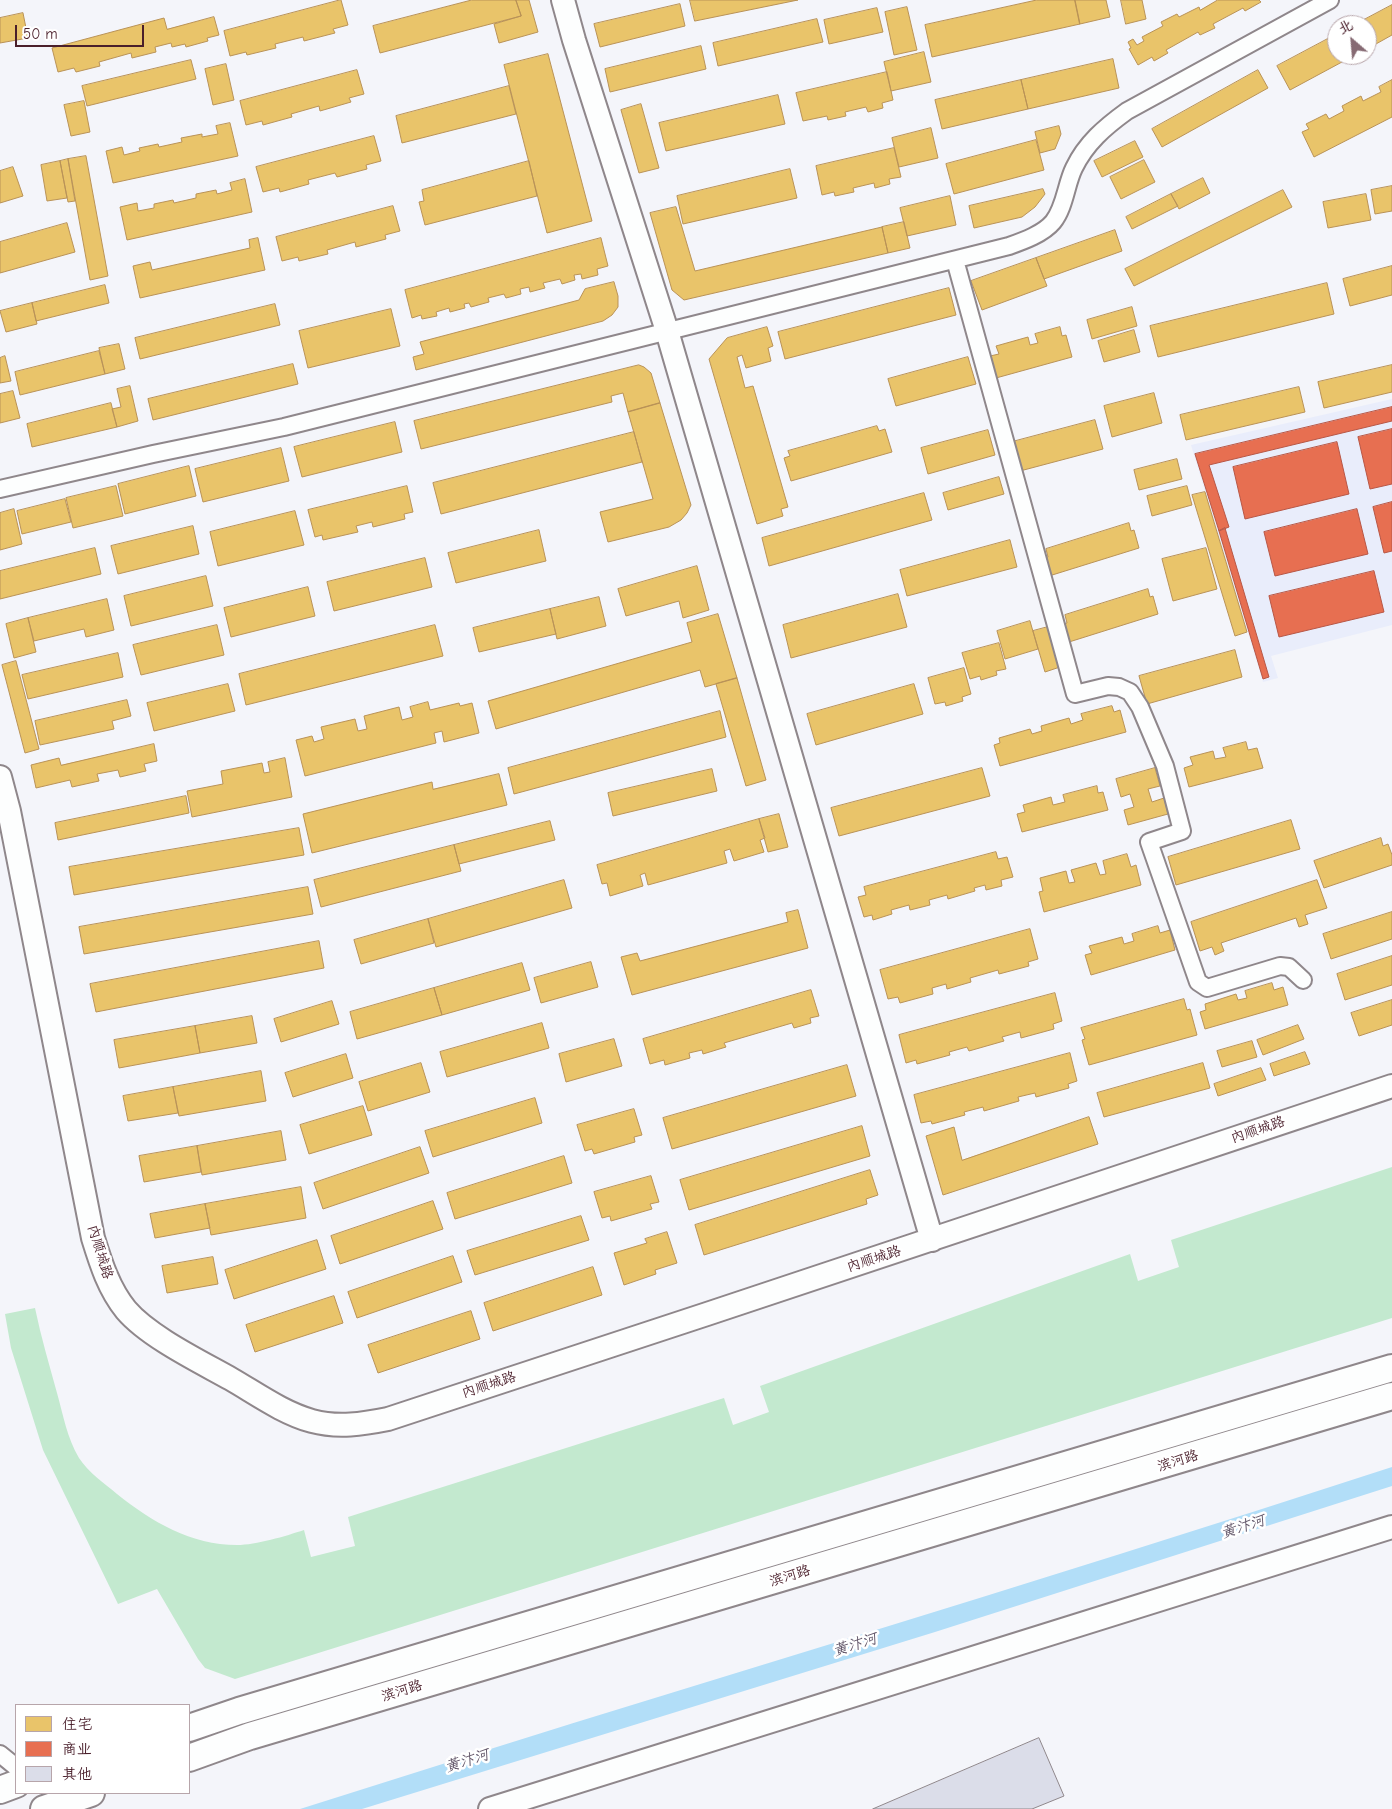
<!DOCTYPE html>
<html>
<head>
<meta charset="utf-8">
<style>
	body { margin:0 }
	#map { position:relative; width:1392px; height:1809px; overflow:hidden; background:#f4f5fa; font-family:"Comic Neue","LXGW WenKai TC",sans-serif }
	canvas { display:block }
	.legend { position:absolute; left:15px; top:1704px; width:175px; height:90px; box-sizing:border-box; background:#fff; border:1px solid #b7a5aa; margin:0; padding:6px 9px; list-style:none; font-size:15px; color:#4a1f2b }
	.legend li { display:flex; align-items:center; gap:10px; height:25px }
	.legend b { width:25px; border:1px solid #b7a5aa }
	.north { position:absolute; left:1327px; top:15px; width:50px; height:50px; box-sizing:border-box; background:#fff; border:1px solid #b7a5aa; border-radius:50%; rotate:333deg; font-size:14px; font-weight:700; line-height:20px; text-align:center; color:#4a1f2b }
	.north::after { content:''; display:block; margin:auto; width:18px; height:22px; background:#866a73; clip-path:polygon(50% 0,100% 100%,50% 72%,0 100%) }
	.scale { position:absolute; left:15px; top:25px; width:129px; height:22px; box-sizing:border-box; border:2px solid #4a1f2b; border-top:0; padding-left:6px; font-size:15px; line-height:18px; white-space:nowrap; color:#4a1f2b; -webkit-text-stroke:4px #fff; paint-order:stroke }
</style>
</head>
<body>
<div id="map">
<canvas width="1392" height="1809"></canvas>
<ul class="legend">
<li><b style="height:14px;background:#e9c46a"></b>住宅</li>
<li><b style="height:14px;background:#e76f51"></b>商业</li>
<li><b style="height:14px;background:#dbdde9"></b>其他</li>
</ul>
<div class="north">北</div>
<div class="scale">50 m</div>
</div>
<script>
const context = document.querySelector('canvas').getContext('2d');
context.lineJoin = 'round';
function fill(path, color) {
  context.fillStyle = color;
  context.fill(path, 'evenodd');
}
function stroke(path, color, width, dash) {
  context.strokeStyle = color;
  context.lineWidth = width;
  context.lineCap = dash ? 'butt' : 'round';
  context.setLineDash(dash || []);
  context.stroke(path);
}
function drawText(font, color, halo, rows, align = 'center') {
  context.font = font + ' "Comic Neue","LXGW WenKai TC",sans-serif';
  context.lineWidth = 5;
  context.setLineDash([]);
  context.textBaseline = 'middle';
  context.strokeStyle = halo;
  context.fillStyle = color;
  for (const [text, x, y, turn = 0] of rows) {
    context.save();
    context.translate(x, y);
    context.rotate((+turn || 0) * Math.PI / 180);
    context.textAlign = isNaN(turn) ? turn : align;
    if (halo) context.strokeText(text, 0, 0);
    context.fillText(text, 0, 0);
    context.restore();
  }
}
fill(new Path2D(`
	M1392,399V625L1271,656L1278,678L1263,682L1191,445Z`), '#e9edfb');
fill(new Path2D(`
	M1392,1167V1318L235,1679L205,1668L198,1659L157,1589L118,1604L43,1450L11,1348L5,1314L35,1308C41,1337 49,1364 57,1393C63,1414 67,1438 79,1458C88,1472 104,1483 117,1494C152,1522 191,1545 237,1545C256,1545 286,1536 304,1530L311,1557L355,1546L348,1517L724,1398L733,1425L769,1412L760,1386L1130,1254L1138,1281L1179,1267L1171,1240Z`), '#c3e9cf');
fill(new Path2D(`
	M1392,1467V1486L935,1632L362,1809H300C663,1693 1029,1586 1392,1467Z`), '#b2def8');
const homes = new Path2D(`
	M341,0L348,25L333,29L335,33L304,41L303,37L275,44L276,48L247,55L246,52L230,56L224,31Z
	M472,0H516L521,16L380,53L373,26Z
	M516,0H529L538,32L499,43L494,24L521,16Z
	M690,0H798L695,21Z
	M1037,0H1075L1080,24L932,57L925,25Z
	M1075,0H1106L1110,17L1080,24Z
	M1121,0H1142L1146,19L1126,24Z
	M1218,0H1259L1261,2L1245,11L1243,8L1213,24L1215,28L1200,35L1198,32L1166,50L1168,53L1154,61L1152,57L1138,65L1129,49L1131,48L1128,42L1133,39L1137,45L1144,41L1142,37L1163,26L1161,22L1177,14L1179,17L1199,7L1200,10Z
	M680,4L685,26L600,47L594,24Z
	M1392,5V35L1367,49V25H1354Z
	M907,7L917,50L894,55L885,12Z
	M877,8L883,32L829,44L824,20Z
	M23,13L28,38L0,43V18Z
	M214,17L219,35L207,38L208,41L186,47L185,44L172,47L171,43L155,47L156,52L132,58L131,53L99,62L100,66L76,72L74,68L58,72L52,48L164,18L167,29Z
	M817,19L823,42L718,66L713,43Z
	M1337,34V55H1355L1290,90L1277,66Z
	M701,46L706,69L610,92L605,69Z
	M924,52L931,82L891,91L884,62Z
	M548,54L592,221L547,233L504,65Z
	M1113,59L1119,88L1028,109L1021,80Z
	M191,60L196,79L87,106L82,86Z
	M226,64L234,100L213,105L205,69Z
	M357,70L364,94L349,98L351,102L320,111L319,106L291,114L292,117L263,125L262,121L246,125L240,101Z
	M1258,70L1268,88L1162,147L1152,129Z
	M887,72L893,100L882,103L883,108L868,112L866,107L845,112L846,116L828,120L827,116L803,121L796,93Z
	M1021,80L1028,109L942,129L935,100Z
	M1392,80V117L1314,157L1302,132L1309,129L1306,124L1326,114L1329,119L1344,111L1342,106L1361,96L1363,101L1381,92L1379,87Z
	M509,86L516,114L402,143L396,116Z
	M778,95L785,124L666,151L659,123Z
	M84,101L90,132L71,136L64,105Z
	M641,104L659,168L639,173L621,110Z
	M230,123L238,156L113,183L106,151L122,147L124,155L140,151L139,148L158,144L159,147L182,142L181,138L202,134V137L218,134L216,126Z
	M1059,126L1061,134L1055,149L1040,153L1035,132Z
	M931,128L938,158L899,167L892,138Z
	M374,136L381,161L366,165L367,169L337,177L335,173L308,180L309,184L280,192L279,188L263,192L256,167Z
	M1036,140L1044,170L954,194L946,164Z
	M1135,141L1143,157L1102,177L1094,161Z
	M894,148L901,177L889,179L890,184L875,188L874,183L853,188L854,192L835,196L834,192L822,195L816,166Z
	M86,156L108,276L90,280L68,159Z
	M68,159L75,201L68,202L60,161Z
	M1144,160L1155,182L1121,199L1110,177Z
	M60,161L67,198L47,201L41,165Z
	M529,161L537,196L425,225L419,202L424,201L422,190Z
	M13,167L23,196L0,203V171Z
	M790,169L797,198L683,224L677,196Z
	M1203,178L1210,193L1179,209L1171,194Z
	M245,179L252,212L127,240L120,207L137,203L138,211L154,208V204L173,200L174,203L196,198V194L216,190L217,194L232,190L230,183Z
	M1392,186V211L1375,214L1371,190Z
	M1043,189L1045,194L1035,207L1022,217L974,228L969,206Z
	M1283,190L1292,207L1134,286L1125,269Z
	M1171,194L1178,206L1132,229L1126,217Z
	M1366,194L1371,220L1328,228L1323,202Z
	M950,196L956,225L907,236L900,208Z
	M393,206L400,231L385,235L386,239L356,247L355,242L327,250L328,254L299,261L298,257L282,261L276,237Z
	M676,207L695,271L882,227L888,253L684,300L672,290L650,213Z
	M904,222L910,248L888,253L882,227Z
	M67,223L75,252L0,273V242Z
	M1115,230L1122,251L1044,279L1036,258Z
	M258,238L265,270L140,298L133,266L150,262L152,270L250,248L249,240Z
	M601,238L608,266L597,269L598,275L582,279L581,274L574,275L575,280L562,284L560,279L543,283L545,288L530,292L529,287L520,289L521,294L506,298L504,294L488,298L489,302L471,307L469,303L464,304L465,308L450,312L449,308L436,312L437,316L422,319L421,315L412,318L405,290Z
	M1036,258L1047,286L982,310L971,281Z
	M1392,266V295L1350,306L1343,279Z
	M614,282L618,296V307L612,315L603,321L416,370L413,357L424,354L420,342L579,300L585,289Z
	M1327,283L1334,314L1158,357L1150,326Z
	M105,285L109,303L36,321L32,303Z
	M949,288L956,315L785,359L778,332Z
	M32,303L37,324L6,332L0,311Z
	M275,304L280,325L140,359L135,338Z
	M1132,307L1137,326L1092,339L1087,320Z
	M391,309L400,346L308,368L299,331Z
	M767,327L773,346L768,348L771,361L746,368L742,355L737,357L745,388L753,386L788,507L781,509L783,516L757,524L709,359L727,338Z
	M1060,327L1062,336L1066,335L1072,357L996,378L990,356L999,354L996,346L1028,337L1030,345L1038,343L1035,334Z
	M1134,330L1140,352L1104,362L1098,341Z
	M119,344L125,369L105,374L99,348Z
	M99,351L105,374L20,395L15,372Z
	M5,356L11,381L0,383V358Z
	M968,357L976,384L896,406L888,379Z
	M293,364L298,384L153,420L148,399Z
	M639,365L644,367L651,373L660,403L628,412L623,393L611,396L612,402L421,449L414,421Z
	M1392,365V392L1324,408L1318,382Z
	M130,386L138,421L117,427L112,409L121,407L117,389Z
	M1299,387L1305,412L1186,440L1180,415Z
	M13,391L20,418L0,423V394Z
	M1154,393L1162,423L1112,437L1104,406Z
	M111,403L117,427L32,447L27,424Z
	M660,403L691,505L687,513L681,520L669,527L608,542L600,512L653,499L628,412Z
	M1095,420L1103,449L1020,471L1012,442Z
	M395,422L402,452L302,477L294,447Z
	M877,426L879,431L885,429L892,452L791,481L784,458L790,456L788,451Z
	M988,430L995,455L928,474L921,448Z
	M634,432L642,462L441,514L433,483Z
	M281,448L289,481L203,502L195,469Z
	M1177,459L1182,479L1139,490L1134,470Z
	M189,466L196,496L125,514L118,484Z
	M999,477L1004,494L948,510L943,493Z
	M116,486L123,516L73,528L66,498Z
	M407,486L413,512L404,514L405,519L373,527L372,522L356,526L358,532L323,540L322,535L315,537L308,510Z
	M1187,486L1192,505L1152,516L1147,496Z
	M1205,492L1247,632L1235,636L1192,495Z
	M924,493L932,520L769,566L762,538Z
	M65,499L71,522L22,534L17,511Z
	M14,509L22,544L0,550V513Z
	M295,511L304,545L218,566L210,532Z
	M1129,523L1131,531L1134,530L1139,548L1049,576L1044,558L1048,557L1046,549Z
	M193,526L199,554L118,574L111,546Z
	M539,530L546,561L456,583L448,553Z
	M1010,540L1017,567L907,596L900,570Z
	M95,548L101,574L0,599V571Z
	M1206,548L1217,589L1173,601L1162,559Z
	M425,558L432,587L334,611L327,582Z
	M697,566L709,610L683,618L679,601L626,616L618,589Z
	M206,576L213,606L131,626L124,596Z
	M308,587L315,616L231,637L224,608Z
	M1148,589L1150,597L1153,596L1158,614L1069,642L1063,624L1067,623L1065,615Z
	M898,594L907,627L791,658L783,625Z
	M599,597L606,626L557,639L550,609Z
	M107,599L114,630L86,637L84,629L34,641L28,618Z
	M550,609L556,634L479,652L473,628Z
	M718,614L737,678L705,687L700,670L496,729L488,701L692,642L687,623Z
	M28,618L36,652L14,658L6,624Z
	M1030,621L1038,649L1005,659L997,631Z
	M217,625L224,655L141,675L133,645Z
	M435,625L443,656L246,705L239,674Z
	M1048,627L1060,667L1045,672L1033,631Z
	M999,643L1006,669L996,671L997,675L981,680L980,676L970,679L962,653Z
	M1235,650L1242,677L1147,704L1139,676Z
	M118,653L123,677L28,699L22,675Z
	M16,661L39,749L25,753L2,665Z
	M964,668L971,694L962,697L963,701L946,706L945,702L935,704L928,678Z
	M737,678L766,780L746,786L716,684Z
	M228,684L235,711L154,731L147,703Z
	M914,684L923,714L816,745L807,714Z
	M127,700L131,716L112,721L114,729L40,745L35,721Z
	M428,702L430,710L459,703L460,706L472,703L479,733L444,742L442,731L434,733L436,743L305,776L296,740L312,736L314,742L324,739L321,727L355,719L358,731L367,729L364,716L399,707L402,720L413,717L410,707Z
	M1112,706L1114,712L1120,710L1126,732L1000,766L994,745L1000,743L999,738L1030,729L1032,734L1042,731L1041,726L1069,718L1071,724L1083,720L1081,714Z
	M720,711L726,737L514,794L508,768Z
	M1246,742L1248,750L1257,748L1263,768L1189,787L1184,768L1193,765L1190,757L1213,751L1215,759L1226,757L1223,748Z
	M154,744L157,761L144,764L146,771L120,777L118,770L97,774L99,781L72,787L70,780L36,788L31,765L59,758L61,765Z
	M285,758L292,797L192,817L187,791L223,784L221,771L262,763L264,773L270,772L268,762Z
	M982,768L990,796L839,836L831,808Z
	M1155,768L1160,786L1148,789L1152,802L1164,798L1168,814L1128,825L1124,810L1134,807L1130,794L1121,797L1116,779Z
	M712,769L717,791L613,816L608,793Z
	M499,774L507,805L312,853L303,814L432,782L433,789Z
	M1097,786L1098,793L1103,792L1108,810L1022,832L1017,814L1025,812L1023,805L1051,797L1053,805L1065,802L1063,795Z
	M186,796L189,813L58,840L55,823Z
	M779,814L788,847L768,852L759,819Z
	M759,819L765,838L760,840L764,852L734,861L730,849L724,851L727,863L648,885L645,873L640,875L643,886L610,896L607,883L602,884L597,865Z
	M1291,820L1300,849L1176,885L1168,857Z
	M550,821L555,840L459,864L454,845Z
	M299,828L304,855L74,895L69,867Z
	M1381,838L1383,846L1388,844L1392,855V865L1324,888L1314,861Z
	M454,845L461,871L321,907L314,880Z
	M996,852L998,859L1007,857L1013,877L1001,880L1002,886L986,890L985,885L974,888L975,891L948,899L947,895L929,900L930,905L910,910L909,905L891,910L892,914L873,920L872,915L864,917L858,897L866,895L864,887Z
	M1127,854L1131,867L1136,865L1141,885L1044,912L1039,892L1043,891L1040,878L1066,871L1069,883L1075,882L1071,870L1096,863L1100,875L1106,874L1103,861Z
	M564,880L572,908L436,947L428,919Z
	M1317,880L1327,908L1305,915L1308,924L1299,927L1296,918L1221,943L1224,951L1215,955L1212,947L1200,951L1191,922Z
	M308,887L313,914L84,954L79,927Z
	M798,910L808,948L632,995L621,957L637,953L640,961L788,922L786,913Z
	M1392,912V939L1331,959L1323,934Z
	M428,919L434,943L361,964L354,940Z
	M1158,926L1160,933L1170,930L1175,950L1091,975L1085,955L1092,953L1089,946L1122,937L1124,944L1134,941L1132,934Z
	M1030,929L1038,959L1028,962L1029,966L999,974L998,970L970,978L971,982L947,989L946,984L932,988L933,994L900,1003L898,997L888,999L880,970Z
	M319,941L324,968L96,1012L90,984Z
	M1392,956V985L1345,1000L1337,974Z
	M591,962L598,987L541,1003L534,978Z
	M522,963L530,990L442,1015L434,988Z
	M1272,983L1274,990L1283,987L1288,1005L1205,1029L1200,1012L1206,1010L1205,1004L1236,994L1238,1000L1247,998L1245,991Z
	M434,988L442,1015L357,1039L350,1012Z
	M811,990L819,1016L810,1018L811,1023L794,1028L792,1023L724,1043L726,1047L703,1054L702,1050L689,1053L690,1058L665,1065L664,1060L650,1064L643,1039Z
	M1055,993L1062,1021L1053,1024L1054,1029L1021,1038L1020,1032L1002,1037L1004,1041L969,1051L967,1047L949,1052L950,1055L917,1064L916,1060L906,1063L899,1035Z
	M1184,999L1187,1010L1190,1009L1197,1035L1089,1065L1082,1040L1085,1039L1081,1028Z
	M1392,1000V1025L1359,1036L1351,1013Z
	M332,1001L339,1024L281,1042L274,1019Z
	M252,1016L257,1043L200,1053L195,1026Z
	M542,1023L549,1048L447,1077L440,1052Z
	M1298,1025L1304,1039L1263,1055L1257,1040Z
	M195,1026L200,1053L119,1068L114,1040Z
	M614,1039L622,1066L566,1082L559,1054Z
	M1252,1041L1257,1057L1222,1067L1217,1051Z
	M1305,1052L1310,1064L1274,1076L1270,1064Z
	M1070,1053L1077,1081L1068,1084L1069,1088L1036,1097L1035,1093L1018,1097L1019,1101L984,1111L983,1107L964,1112L965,1115L932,1124L931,1121L921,1123L914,1095Z
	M346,1054L353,1078L293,1097L285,1073Z
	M421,1063L430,1092L368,1111L359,1082Z
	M1203,1063L1210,1088L1104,1117L1097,1093Z
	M847,1065L856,1096L672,1149L663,1118Z
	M1261,1068L1266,1080L1218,1096L1214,1084Z
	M261,1071L266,1101L179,1116L173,1087Z
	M173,1087L178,1113L128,1121L123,1096Z
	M535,1098L542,1123L433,1157L425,1131Z
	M363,1106L372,1135L309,1154L300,1125Z
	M634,1109L642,1135L634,1137L635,1142L594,1154L592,1149L585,1151L577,1125Z
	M1089,1117L1098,1144L943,1195L926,1136L954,1127L962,1160Z
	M862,1126L870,1156L689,1210L680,1180Z
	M281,1131L286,1160L202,1175L197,1146Z
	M197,1146L201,1172L144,1182L139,1156Z
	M420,1147L429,1173L323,1209L314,1183Z
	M564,1156L572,1183L455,1219L447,1193Z
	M870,1170L878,1195L866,1199L867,1204L704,1255L695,1225Z
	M651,1176L659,1202L650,1204L652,1209L611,1221L610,1216L602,1218L594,1192Z
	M301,1187L306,1218L211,1235L205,1204Z
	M433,1201L443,1229L340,1264L331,1236Z
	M205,1204L210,1228L155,1238L150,1214Z
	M581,1216L589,1240L475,1275L467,1251Z
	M667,1232L677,1263L655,1270L656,1274L624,1285L614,1253L647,1243L645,1239Z
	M317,1240L326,1269L234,1299L225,1270Z
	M453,1256L462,1282L357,1318L348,1292Z
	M213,1257L218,1284L167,1293L162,1266Z
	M593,1267L602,1295L493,1331L484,1303Z
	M334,1296L343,1323L255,1352L246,1325Z
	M471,1311L480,1339L378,1373L368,1345Z`);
fill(homes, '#e9c46a');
stroke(homes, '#b99257', 1);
const shops = new Path2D(`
	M1392,407V421L1209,465L1229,527L1219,531L1195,454Z
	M1392,429V484L1370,489L1358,437Z
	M1337,442L1349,494L1245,519L1233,467Z
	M1392,502V551L1384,553L1373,507Z
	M1357,509L1368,554L1275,576L1264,532Z
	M1225,528L1269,677L1263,679L1219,531Z
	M1374,571L1384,612L1279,637L1269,596Z`);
fill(shops, '#e76f51');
stroke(shops, '#b85746', 1);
const building = new Path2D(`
	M1039,1738L1064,1796L1032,1809H873Z`);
fill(building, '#dbdde9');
stroke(building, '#8f878b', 1);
const street = new Path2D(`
	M955,260L1075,694L1108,686L1119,687L1130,692L1140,707L1165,766L1182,831L1149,842L1198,982L1207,988L1280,966L1289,967L1303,980
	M0,489L153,454L284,427L1009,246C1023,241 1043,234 1053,222C1065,207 1066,184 1074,168C1086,143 1105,127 1127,111L1330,0
	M0,1754L16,1767`);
const secondary = new Path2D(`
	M563,0L574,40L667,331L932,1240
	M0,777L9,811L93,1238C101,1264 109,1289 126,1310C149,1337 201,1362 231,1379C257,1394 283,1413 312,1421C338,1428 363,1424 388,1419L707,1314L1392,1086
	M490,1809L1392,1527`);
const primary = new Path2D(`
	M189,1728L239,1711L1392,1368
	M189,1758L250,1736L1392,1396
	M0,1790L16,1784
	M44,1809L91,1793`);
stroke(street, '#8f878b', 20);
stroke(secondary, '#8f878b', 26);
stroke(primary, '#8f878b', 30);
stroke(street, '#fdfefe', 16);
stroke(secondary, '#fdfefe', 22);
stroke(primary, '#fdfefe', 26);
drawText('14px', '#4a1f2b', '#fff', [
	["内顺城路",1258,1130,-19],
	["内顺城路",100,1252,73],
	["内顺城路",874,1259,-18],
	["内顺城路",489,1385,-18],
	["滨河路",1178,1461,-17],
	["滨河路",790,1576,-17],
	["滨河路",402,1691,-17]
]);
drawText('italic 15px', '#615568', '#fff', [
	["黄汴河",1243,1527,-18],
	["黄汴河",855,1645,-17],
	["黄汴河",467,1761,-17]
]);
</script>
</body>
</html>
